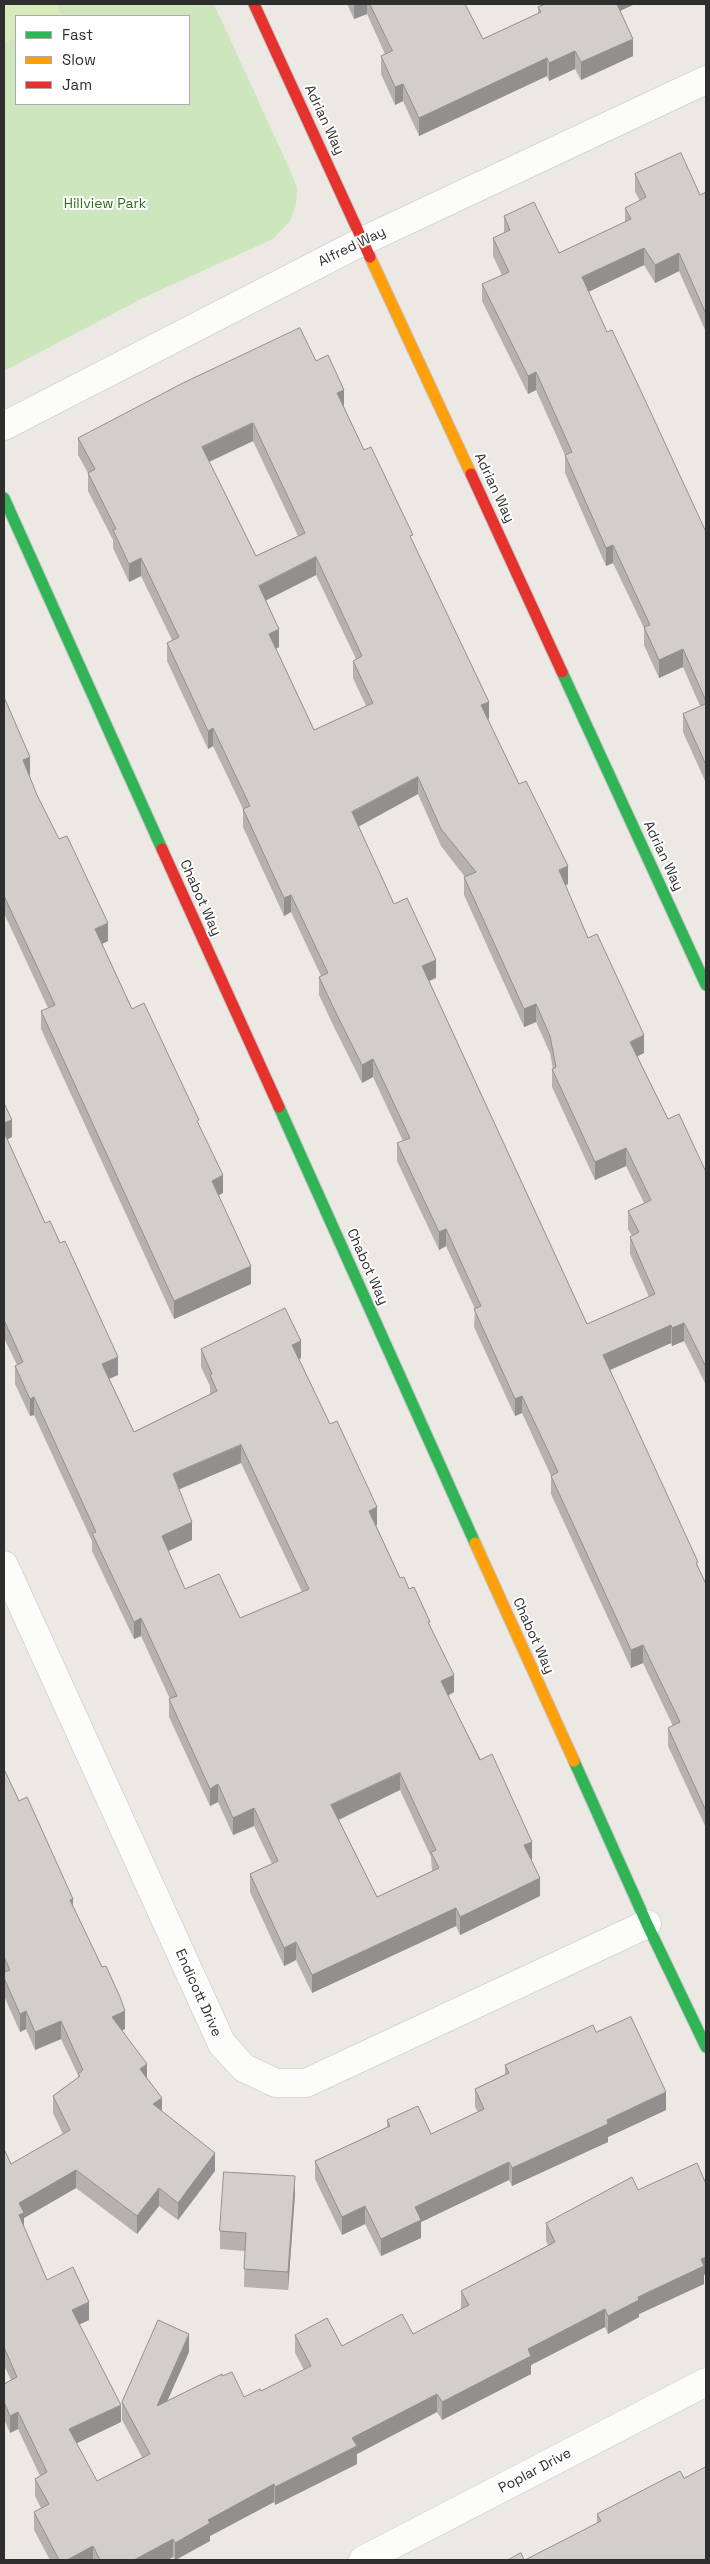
<!DOCTYPE html>
<html>
<head>
<meta charset="utf-8">
<style>
	body { margin:0 }
	#map { position:relative; width:710px; height:2564px; overflow:hidden; background:#ece8e4; font-family:"Space Grotesk",sans-serif }
	canvas { display:block }
	.frame { position:absolute; inset:0; border:5px solid #2e2e2e; pointer-events:none }
	.legend { position:absolute; left:15px; top:15px; width:175px; height:90px; box-sizing:border-box; background:#fff; border:1px solid #ababab; margin:0; padding:6px 9px; list-style:none; font-size:15px; color:#2e2e2e }
	.legend li { display:flex; align-items:center; gap:10px; height:25px }
	.legend b { width:25px; border:1px solid #ababab }
</style>
</head>
<body>
<div id="map">
<canvas width="710" height="2564"></canvas>
<div class="frame"></div>
<ul class="legend">
<li><b style="height:6px;background:#30b455"></b>Fast</li>
<li><b style="height:6px;background:#ff9f0a"></b>Slow</li>
<li><b style="height:6px;background:#e5322d"></b>Jam</li>
</ul>
</div>
<script>
const context = document.querySelector('canvas').getContext('2d');
context.lineJoin = 'round';
function fill(path, color) {
  context.fillStyle = color;
  context.fill(path, 'evenodd');
}
function stroke(path, color, width, dash) {
  context.strokeStyle = color;
  context.lineWidth = width;
  context.lineCap = dash ? 'butt' : 'round';
  context.setLineDash(dash || []);
  context.stroke(path);
}
function drawText(font, color, halo, rows, align = 'center') {
  context.font = font + ' "Space Grotesk",sans-serif';
  context.lineWidth = 4;
  context.setLineDash([]);
  context.textBaseline = 'middle';
  context.strokeStyle = halo;
  context.fillStyle = color;
  for (const [text, x, y, turn = 0] of rows) {
    context.save();
    context.translate(x, y);
    context.rotate((+turn || 0) * Math.PI / 180);
    context.textAlign = isNaN(turn) ? turn : align;
    if (halo) context.strokeText(text, 0, 0);
    context.fillText(text, 0, 0);
    context.restore();
  }
}
fill(new Path2D(`
	M4,4H214L290,170L297,188L296,205L290,221L273,239L145,297L4,371ZM16,16H189V104H16Z`), '#cee6be');
fill(new Path2D(`
	M4,4H57L62,16H16V38L4,43Z`), '#d9eabb');
const street = new Path2D(`
	M4,426L363,241L706,80
	M4,1565L222,2044L244,2068L276,2083H306L647,1924
	M363,2560L706,2382`);
const fast = new Path2D(`
	M4,498L162,849
	M562,672L706,985
	M279,1107L475,1543
	M574,1761L647,1924L706,2047`);
const slow = new Path2D(`
	M370,257L471,474
	M475,1543L574,1761`);
const jam = new Path2D(`
	M254,4L370,257
	M471,474L562,672
	M162,849L279,1107`);
stroke(street, '#c5c4c5', 29);
stroke(fast, '#c5c4c5', 13);
stroke(slow, '#c5c4c5', 13);
stroke(jam, '#c5c4c5', 13);
stroke(street, '#fcfcfb', 28);
stroke(fast, '#30b455', 11);
stroke(slow, '#ff9f0a', 11);
stroke(jam, '#e5322d', 11);
fill(new Path2D(`
	M347,4H465L483,39L538,14V7L545,4H635L620,11L633,56L581,80L575,69L549,81L547,76L419,136L403,101L395,105L381,74V56L385,54L367,14L354,19Z
	M635,174L700,195L706,192V332L679,271L655,283L644,265L588,292L607,332L706,532V783L683,732V714L700,706L683,667L659,678L644,645V628L613,563L606,566L565,473V455L536,390L528,394L482,301V284L502,275L493,256V238L504,233V216L559,253L625,222V208L640,201L635,192Z
	M316,361L344,407L364,450L413,542L489,719L488,720L568,884L565,885L588,938L644,1053L637,1056L668,1119L706,1172V1385L684,1341L672,1346L671,1343L610,1370L706,1584V1828L668,1746V1728L673,1726L643,1663L631,1668L551,1494V1476L522,1413L515,1416L474,1327L475,1309L446,1246L439,1250L397,1161V1143L403,1141L373,1077L362,1083L335,1029L319,995V977L321,976L291,912L284,916L243,827V809L213,746L208,749L167,661V643L172,640L141,576L129,582L113,548V540L88,491V473L78,455V438ZM253,441L298,536L256,556L209,462ZM316,575L356,659L353,661V678L366,706L314,730L276,649L279,647L266,600ZM418,794L441,846L465,877H464V895L524,1027L536,1022L550,1053L553,1069H552V1087L595,1180L626,1166L644,1203L628,1211V1229L632,1236L630,1237V1254L649,1297L587,1324L429,981L436,978L394,904L358,827Z
	M4,697L30,775L29,776L37,795L108,941L102,944L132,1009L199,1125L223,1193L218,1195L251,1284L174,1319L41,1029V1011L48,1008L4,913Z
	M4,1103L12,1137L7,1139L45,1223L118,1375L109,1378L134,1432L210,1394V1386L201,1367V1349L301,1358L299,1359L377,1525H376L400,1578L409,1589L430,1627L454,1692L448,1696L532,1859L531,1860L540,1896L460,1935L456,1926L312,1993L296,1960L284,1966L250,1892V1874L272,1864L254,1826L233,1835L218,1802L210,1806L169,1717V1699H170L141,1636L134,1639L92,1551V1541L34,1415L30,1416L15,1384V1366L17,1365L4,1338ZM241,1463L302,1592L240,1618L185,1589L168,1551L192,1540L179,1489ZM400,1790L431,1857L432,1871L377,1897L339,1820Z
	M4,1769L19,1801L73,1907L125,2029L122,2030L147,2078L162,2112L215,2171L178,2220L159,2206L137,2234L76,2188L24,2218V2227L47,2280L89,2320L79,2324L121,2422L76,2443L97,2481L142,2457L122,2420V2402L189,2352L167,2401L222,2376L244,2397L261,2391L304,2370L295,2353V2335L342,2346L413,2334L461,2309V2291L548,2245L546,2241V2223L638,2190L706,2184V2274L704,2275V2284L639,2314V2317L608,2334L605,2327L531,2365V2374L442,2420L437,2412L357,2454V2464L275,2505L274,2502L210,2536V2541L176,2560H175L173,2557L167,2560H50L34,2530V2512L41,2508L35,2496V2479L40,2476L18,2429L10,2433L4,2419V2384L11,2380L4,2365V2149L11,2164L63,2134L53,2113V2096L78,2078V2075L61,2039L35,2050L26,2029L20,2032L4,1996Z
	M596,2032L666,2110L608,2137V2142L512,2186L509,2180L421,2222V2238L381,2256L365,2224L342,2235L315,2179V2161L387,2127V2120L431,2134L478,2112L475,2107V2089L505,2074V2065Z
	M295,2194L288,2290L244,2287L245,2251L220,2249V2231Z
	M684,2478L597,2523V2514Z`), '#b4b1af');
fill(new Path2D(`
	M354,4H367V14L354,19Z
	M613,4H635L613,14Z
	M633,39V56L581,80V62Z
	M575,51V69L549,81V63Z
	M547,58V76L419,136V118Z
	M403,84V101L395,105V87Z
	M644,248V265L582,295V277Z
	M679,253V271L655,283V265Z
	M536,372V390L528,394V376Z
	M344,390V407L337,393Z
	M253,423V441L202,465V447Z
	M613,545V563L606,566V548Z
	M316,557V575L259,604V586Z
	M141,558V576L129,582V564Z
	M279,629V647L269,652V634Z
	M683,649V667L659,678V660Z
	M489,702V719L481,723V705Z
	M213,728V746L208,749V731Z
	M30,757V775L23,778V760Z
	M418,777V794L352,830V812Z
	M568,866V884L559,888V870Z
	M291,895V912L284,916V898Z
	M108,923V941L95,947V929Z
	M436,960V978L422,984V966Z
	M536,1004V1022L524,1027V1009Z
	M644,1035V1053L630,1060V1042Z
	M373,1059V1077L362,1083V1065Z
	M12,1120V1137L4,1141V1123Z
	M626,1148V1166L595,1180V1162Z
	M223,1175V1193L212,1199V1181Z
	M446,1229V1246L439,1250V1232Z
	M251,1266V1284L174,1319V1301Z
	M684,1323V1341L672,1346V1328Z
	M671,1325V1343L603,1373V1355Z
	M301,1341V1358L292,1363V1345Z
	M118,1357V1375L102,1382V1364Z
	M522,1396V1413L515,1416V1399Z
	M34,1397V1415L30,1416V1399Z
	M241,1445V1463L173,1492V1474Z
	M377,1507V1525L369,1529V1511Z
	M192,1522V1540L162,1554V1536Z
	M141,1618V1636L134,1639V1622Z
	M643,1645V1663L631,1668V1650Z
	M454,1675V1692L441,1699V1681Z
	M400,1773V1790L331,1823V1805Z
	M218,1784V1802L210,1806V1789Z
	M254,1808V1826L233,1835V1818Z
	M532,1842V1859L524,1863V1845Z
	M540,1878V1896L460,1935V1917Z
	M73,1899V1916L70,1900Z
	M456,1908V1926L312,1993V1975Z
	M296,1942V1960L284,1966V1948Z
	M26,2011V2029L20,2032V2014Z
	M125,2011V2029L112,2035V2017Z
	M61,2021V2039L35,2050V2032Z
	M147,2064V2081L140,2069Z
	M666,2092V2110L608,2137V2142L512,2186V2168L607,2120Z
	M162,2098V2115L153,2104Z
	M215,2153V2171L178,2220V2203Z
	M509,2162V2180L421,2222V2238L381,2256V2239L415,2207Z
	M76,2170V2188L24,2218V2231L19,2233V2203Z
	M295,2176V2194L288,2290V2272Z
	M159,2188V2206L137,2234V2216Z
	M365,2206V2224L342,2235V2217Z
	M706,2257V2274L704,2275V2284L639,2314V2317L608,2334V2316L638,2297Z
	M89,2302V2320L72,2328V2310Z
	M605,2309V2327L531,2365V2374L442,2420V2402L528,2349Z
	M189,2334V2352L157,2424V2406Z
	M437,2394V2412L357,2454V2464L275,2505V2487L352,2438Z
	M121,2405V2422L69,2447V2429Z
	M18,2412V2429L10,2433V2416Z
	M274,2484V2502L210,2536V2541L175,2560V2543L208,2520Z
	M173,2539V2557L167,2560H134Z
	M93,2546V2560H67Z`), '#92908e');
const building = new Path2D(`
	M370,4H465L483,39L541,12L538,7L545,4H617L633,39L581,62L575,51L549,63L547,58L419,118L403,84L395,87L381,56L392,51Z
	M681,153L700,195L706,192V314L679,253L655,265L644,248L582,277L607,332L612,330L639,387L706,532V701L683,649L659,660L644,627L650,625L613,545L606,548L565,455L572,452L536,372L528,376L482,284L509,272L493,238L510,230L504,216L534,202L559,253L631,219L625,208L646,197L635,174Z
	M300,328L316,361L328,355L344,390L337,393L364,450L371,447L413,535L410,536L489,702L481,705L519,784L526,781L568,866L559,870L588,938L597,934L644,1035L630,1042L668,1119L679,1114L706,1172V1367L684,1323L672,1328L671,1325L603,1355L698,1562L696,1563L706,1584V1811L668,1728L680,1722L643,1645L631,1650L551,1476L558,1472L522,1396L515,1399L474,1309L481,1306L446,1229L439,1232L397,1143L410,1138L373,1059L362,1065L335,1011L319,977L328,973L291,895L284,898L243,809L250,806L213,728L208,731L167,643L179,637L141,558L129,564L113,530L116,529L88,473L95,469L78,438L183,383ZM253,423L305,533L256,556L202,447ZM316,557L362,656L353,661L373,703L314,730L269,634L279,629L259,586ZM418,777L441,829L476,872L464,877L524,1009L536,1004L550,1036L556,1067L552,1069L595,1162L626,1148L651,1200L628,1211L639,1232L630,1237L655,1294L587,1324L422,966L436,960L407,898L394,904L352,812Z
	M4,697L30,757L23,760L37,795L59,839L67,836L108,923L95,929L132,1009L144,1003L199,1120L197,1121L223,1175L212,1181L251,1266L174,1301L41,1011L55,1005L4,896Z
	M706,704V765L683,714Z
	M4,1103L12,1120L4,1123Z
	M4,1132L45,1223L50,1221L60,1243L65,1241L118,1357L102,1364L134,1432L217,1391L210,1375L212,1374L201,1349L285,1308L301,1341L292,1345L330,1424L337,1421L377,1507L369,1511L400,1578L404,1577L409,1589L414,1587L430,1622H428L454,1675L441,1681L480,1760L492,1754L532,1842L524,1845L540,1878L460,1917L456,1908L312,1975L296,1942L284,1948L250,1874L278,1861L254,1808L233,1818L218,1784L210,1789L169,1699L177,1696L141,1618L134,1622L92,1533L96,1532L34,1397L30,1399L15,1366L23,1362L4,1320ZM241,1445L309,1589L240,1618L219,1574L185,1589L162,1536L192,1522L173,1474ZM400,1773L436,1850L431,1852L439,1868L377,1897L331,1805Z
	M4,1769L19,1801L27,1797L73,1899L70,1900L102,1967L106,1966L120,1997L125,2011L112,2017L147,2064L140,2069L162,2098L153,2104L215,2153L178,2203L159,2188L137,2216L76,2170L19,2203L24,2213L19,2215L47,2280L73,2267L89,2302L72,2310L121,2405L69,2429L97,2481L150,2454L122,2402L158,2320L189,2334L157,2406L222,2374V2376L232,2372L244,2397L260,2389L261,2391L311,2366L295,2335L327,2318L342,2346L402,2314L413,2334L469,2305L461,2291L555,2242L546,2223L632,2177L638,2190L697,2163L706,2184V2257L701,2259L704,2266L638,2297L639,2300L608,2316L605,2309L528,2349L531,2356L442,2402L437,2394L352,2438L357,2446L275,2487L274,2484L208,2520L210,2523L175,2543L173,2539L134,2560H100L93,2546L67,2560H59L34,2512L49,2504L35,2479L47,2472L18,2412L10,2416L4,2402V2384L17,2377L4,2347V2149L11,2164L70,2130L53,2096L80,2076L78,2074L83,2070L61,2021L35,2032L26,2011L20,2014L4,1978V1972L10,1970L4,1957Z
	M631,2017L666,2092L607,2120L608,2124L512,2168L509,2162L415,2207L421,2220L381,2239L365,2206L342,2217L315,2161L390,2126L387,2120L418,2106L431,2134L484,2109L475,2089L509,2073L505,2065L593,2025L596,2032Z
	M224,2172L295,2176L288,2272L244,2269L246,2233L220,2231Z
	M706,2467V2560H525L601,2521L597,2514L680,2471L684,2478Z
	M521,2553L524,2560H508Z`);
fill(building, '#d1cecb');
stroke(building, '#92908e', 1);
drawText('14px', '#2e2e2e', '#fff', [
	["Adrian Way",324,120,65],
	["Alfred Way",352,247,-26],
	["Adrian Way",494,488,65],
	["Adrian Way",663,856,65],
	["Chabot Way",200,898,66],
	["Chabot Way",367,1267,66],
	["Chabot Way",533,1636,66],
	["Endicott Drive",198,1993,66],
	["Poplar Drive",535,2471,-28]
]);
drawText('14px', '#2c6e1b', '#fff', [
	["Hillview Park",105,204]
]);
</script>
</body>
</html>
